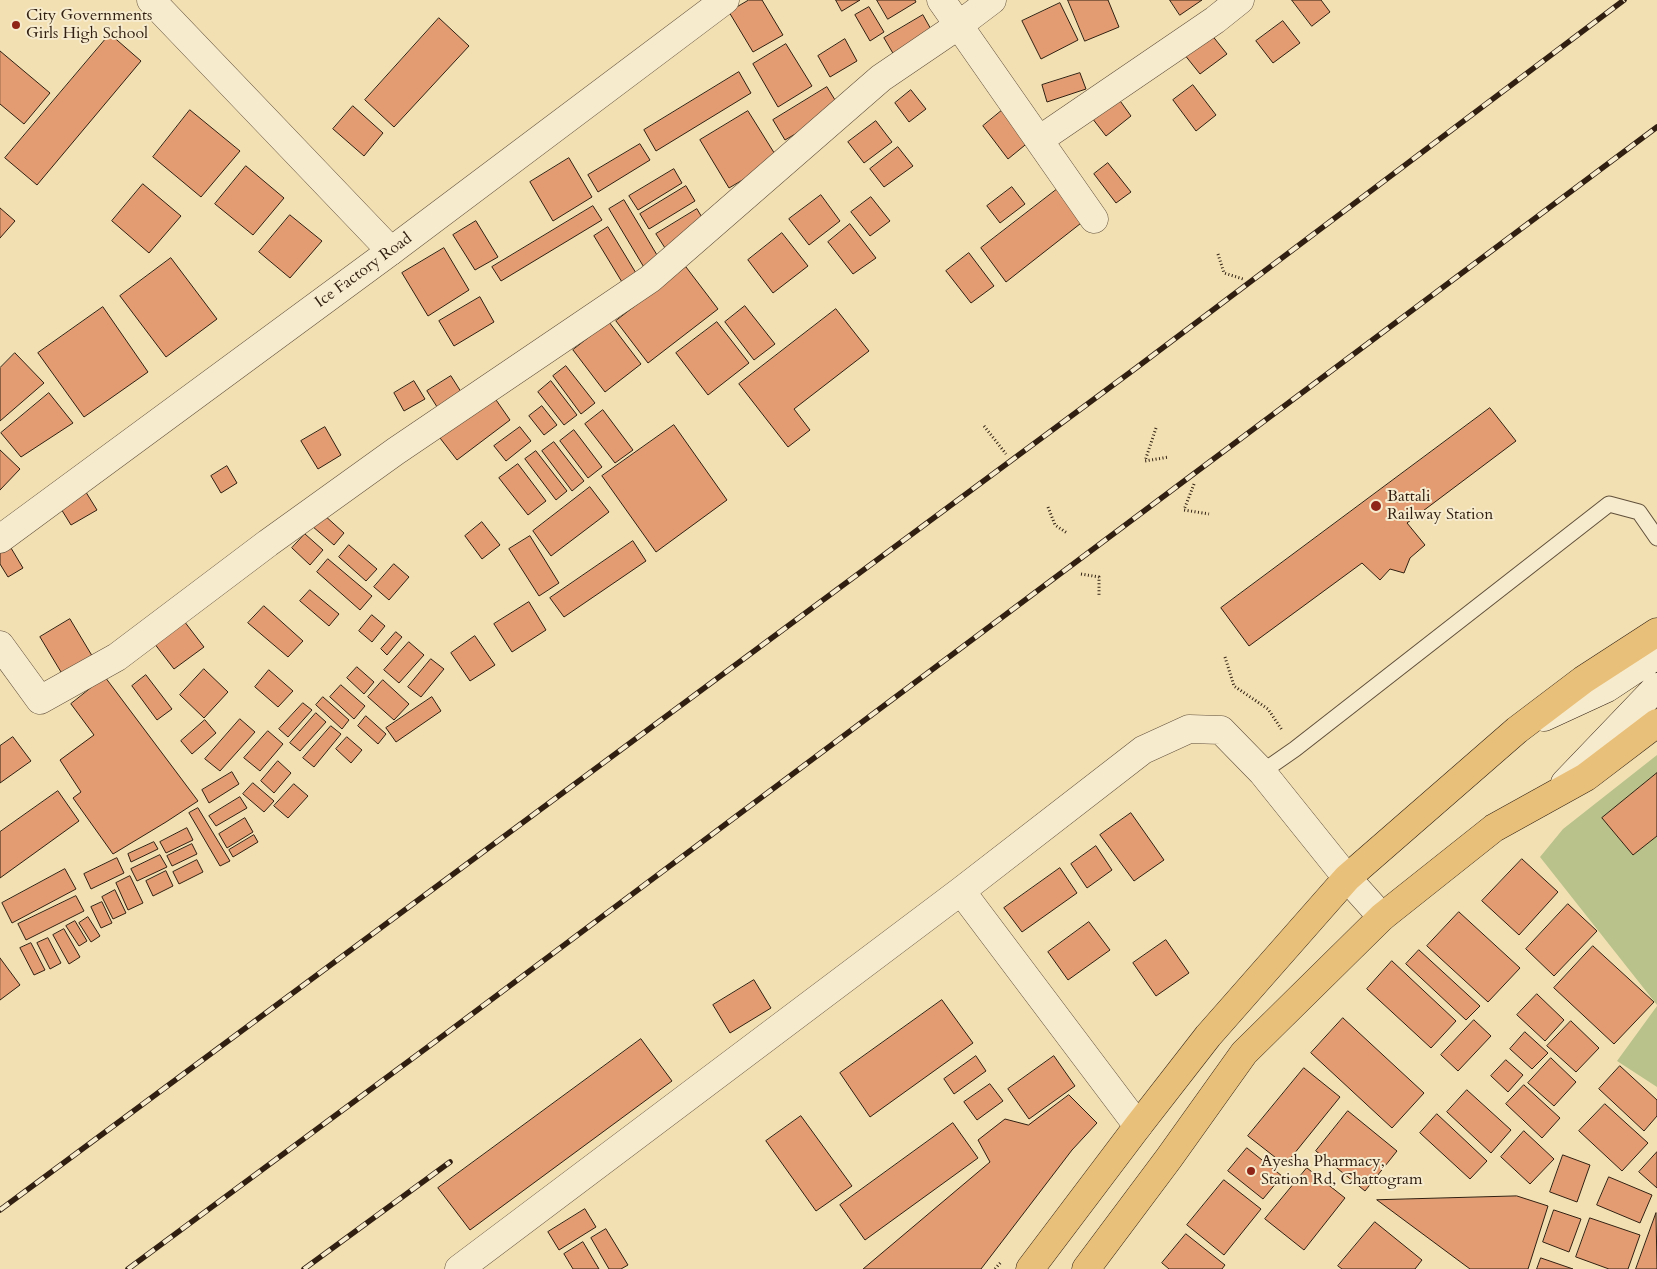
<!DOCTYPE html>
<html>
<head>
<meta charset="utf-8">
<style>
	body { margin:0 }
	canvas { display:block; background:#f2e0b3 }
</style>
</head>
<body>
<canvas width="1657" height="1269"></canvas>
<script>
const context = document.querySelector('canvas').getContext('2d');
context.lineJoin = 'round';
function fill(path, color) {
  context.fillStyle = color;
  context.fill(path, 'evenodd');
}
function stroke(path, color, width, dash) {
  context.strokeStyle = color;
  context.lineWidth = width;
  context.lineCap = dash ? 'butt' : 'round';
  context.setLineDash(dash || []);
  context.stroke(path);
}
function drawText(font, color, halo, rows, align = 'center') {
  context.font = font + ' Cardo,serif';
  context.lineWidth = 4;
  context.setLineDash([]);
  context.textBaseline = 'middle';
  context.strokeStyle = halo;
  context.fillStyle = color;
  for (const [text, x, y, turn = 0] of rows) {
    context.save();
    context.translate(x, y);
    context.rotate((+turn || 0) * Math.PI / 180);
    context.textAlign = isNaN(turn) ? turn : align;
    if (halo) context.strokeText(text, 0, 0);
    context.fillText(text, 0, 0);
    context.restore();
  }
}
fill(new Path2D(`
	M1657,755V1005L1540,857L1563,829Z
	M1657,1006V1087L1617,1061Z`), '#bac28c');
const building = new Path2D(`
	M749,0H762L783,35L753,52L729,12Z
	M836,0H860L842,11Z
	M877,0H915L916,2L888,19Z
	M1068,0H1108L1119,27L1085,41Z
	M1170,0H1202L1180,15Z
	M1292,0H1321L1330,12L1312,26Z
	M1060,3L1078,40L1041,59L1022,21Z
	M869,7L884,32L870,41L855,15Z
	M923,15L932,31L894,55L884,38Z
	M439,18L469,46L394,127L365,100Z
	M1283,21L1300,43L1273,63L1256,41Z
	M110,34L141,61L37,185L5,158Z
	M1211,34L1227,54L1200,74L1184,54Z
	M845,39L857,61L830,77L818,56Z
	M786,44L812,86L778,107L753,64Z
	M0,51L50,93L24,124L0,104Z
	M739,72L751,93L656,151L644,130Z
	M1080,73L1086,89L1047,102L1042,85Z
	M1193,85L1216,115L1196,131L1173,100Z
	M827,87L840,108L785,140L773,120Z
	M911,90L926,109L909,122L895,103Z
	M1118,98L1131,116L1106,136L1092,118Z
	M353,106L383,133L364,156L333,129Z
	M1005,108L1030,141L1008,159L983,126Z
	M190,110L240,151L201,197L153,157Z
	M748,111L778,159L729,188L700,140Z
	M876,121L892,142L864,163L848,142Z
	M640,144L650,160L598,192L588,175Z
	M898,147L913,166L884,187L870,169Z
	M569,158L592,197L553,221L530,182Z
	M1108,163L1131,192L1116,203L1094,174Z
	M246,166L284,198L253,235L215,204Z
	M674,169L682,183L638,210L629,196Z
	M143,184L181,216L149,253L112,221Z
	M686,186L695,201L649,229L640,214Z
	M1012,187L1025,204L1000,223L987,206Z
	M1060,187L1085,220L1006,282L981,248Z
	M821,195L840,221L809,245L789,219Z
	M871,197L890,221L870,236L851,212Z
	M624,200L663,265L648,274L609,209Z
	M593,206L602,220L501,281L492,267Z
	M0,208L15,221L0,238Z
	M697,209L706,224L665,248L656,234Z
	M290,215L322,241L290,278L259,252Z
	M476,221L498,257L475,270L453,235Z
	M850,224L876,258L853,274L828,242Z
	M608,227L639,278L625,287L594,236Z
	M782,233L808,266L773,293L748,260Z
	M444,248L469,290L428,316L402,273Z
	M969,253L994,286L971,303L946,271Z
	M171,258L217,319L166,357L120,296Z
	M686,267L718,309L648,363L616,321Z
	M480,297L494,322L454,346L439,321Z
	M745,306L775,344L754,360L725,322Z
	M103,307L148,372L84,417L38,353Z
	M836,309L869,351L794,409L810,430L788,447L739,384Z
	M609,322L641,364L605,392L573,350Z
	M717,322L749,363L708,395L676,353Z
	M15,353L44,383L0,421V368Z
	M566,366L595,403L581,414L553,376Z
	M451,376L463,395L439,410L427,391Z
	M414,381L425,399L404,411L394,393Z
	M551,381L577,415L564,425L538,392Z
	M49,393L73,423L21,457L1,433Z
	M494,397L510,420L457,460L440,438Z
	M542,406L557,425L544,435L529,416Z
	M1490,408L1516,441L1407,523L1425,545L1410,558L1404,573L1390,569L1380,580L1362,563L1249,646L1221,608Z
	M603,410L633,450L615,463L585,424Z
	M674,425L727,500L656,552L602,476Z
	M325,427L341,455L318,469L301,441Z
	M520,427L531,441L506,461L494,446Z
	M574,430L602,467L588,478L560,441Z
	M554,442L584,481L572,491L542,451Z
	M0,450L20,469L0,490Z
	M536,451L567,491L556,500L525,459Z
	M518,464L546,501L528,515L499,478Z
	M227,466L237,483L221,493L211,476Z
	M590,487L609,512L551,556L533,531Z
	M84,489L97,510L71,525L58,504Z
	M323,514L344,533L334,545L312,526Z
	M482,522L500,545L482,559L465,536Z
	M305,534L323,550L310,565L292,548Z
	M530,536L559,583L539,596L509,549Z
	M633,541L646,561L564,617L550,598Z
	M8,543L23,568L8,577L0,564V547Z
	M349,545L377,569L366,581L339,557Z
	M328,559L372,596L360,610L317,572Z
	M394,564L409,577L389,600L374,587Z
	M310,590L339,614L329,626L300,601Z
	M529,602L546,630L512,652L494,624Z
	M264,606L303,641L288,657L248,623Z
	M372,615L385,626L372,642L359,631Z
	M70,619L94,659L64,677L40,637Z
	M184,621L204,647L174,669L154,643Z
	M396,632L402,637L387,655L381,649Z
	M475,636L495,665L470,681L451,653Z
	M409,642L424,655L399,683L384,670Z
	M431,659L444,669L421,697L408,687Z
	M357,667L374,682L364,694L347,678Z
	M204,669L228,692L204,718L180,695Z
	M269,670L293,691L278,707L255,687Z
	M146,675L172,709L157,720L132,686Z
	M105,677L198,801L166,822L113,854L73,798L81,792L60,760L94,735L71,704Z
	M383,680L409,704L394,720L368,697Z
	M341,685L365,706L354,719L330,697Z
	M323,697L349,720L342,729L316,705Z
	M432,697L441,711L396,742L386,728Z
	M303,703L312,710L288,737L279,729Z
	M316,713L326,722L300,751L290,743Z
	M366,716L386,734L378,744L358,726Z
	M240,719L255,732L220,771L205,759Z
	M205,720L216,733L192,754L181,741Z
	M331,726L341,734L314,767L303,758Z
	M268,731L283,744L260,771L244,758Z
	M13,737L31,761L0,783V746Z
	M347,737L362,750L351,763L336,749Z
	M278,761L291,773L274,793L261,781Z
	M232,772L239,784L209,803L202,790Z
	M1657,773V836L1633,855L1602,818Z
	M253,783L274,801L264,812L243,794Z
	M294,784L308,796L288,818L274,806Z
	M58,791L79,821L0,878V832Z
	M240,797L247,808L216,826L209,816Z
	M198,808L230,861L220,866L189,813Z
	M1131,813L1164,860L1134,881L1100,835Z
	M245,818L253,832L227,848L219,834Z
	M187,828L193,840L166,853L160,842Z
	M254,835L258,842L233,857L229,850Z
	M154,842L158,849L131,862L128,854Z
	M192,844L197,854L172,866L167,856Z
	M1096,846L1112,870L1087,888L1071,864Z
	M160,855L167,867L137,881L131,869Z
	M117,858L124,873L91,889L84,874Z
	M1522,859L1558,892L1519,935L1482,901Z
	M197,860L203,872L179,884L173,872Z
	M1060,868L1077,893L1022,932L1004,908Z
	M65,869L76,889L12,923L2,903Z
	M166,871L173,886L153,896L146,881Z
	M130,876L143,903L128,910L116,883Z
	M115,890L126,913L113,919L102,897Z
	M76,896L84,911L26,940L18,924Z
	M102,902L112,923L101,928L91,907Z
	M1568,904L1597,931L1554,976L1526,949Z
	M1459,912L1520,968L1488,1002L1427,946Z
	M88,917L100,936L91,942L79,923Z
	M75,921L87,941L79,946L66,926Z
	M1089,922L1110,950L1068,980L1048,952Z
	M64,929L80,957L69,964L53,935Z
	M48,938L61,963L50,969L37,943Z
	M1166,940L1189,973L1156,996L1133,963Z
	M31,943L45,970L34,975L20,948Z
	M1593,946L1654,1002L1614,1044L1554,988Z
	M1419,950L1480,1006L1466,1020L1406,964Z
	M0,958L20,985L0,1000Z
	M1392,961L1456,1021L1431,1048L1367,989Z
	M754,980L771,1008L730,1033L713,1005Z
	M1537,994L1564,1020L1545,1041L1517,1015Z
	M942,1000L973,1043L870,1117L840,1073Z
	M1343,1018L1424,1093L1392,1128L1311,1053Z
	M1474,1020L1491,1036L1458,1071L1441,1055Z
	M1571,1021L1599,1048L1576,1072L1547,1046Z
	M1525,1032L1548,1053L1532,1069L1510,1049Z
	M641,1039L672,1081L470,1230L438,1188Z
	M976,1056L986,1071L954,1094L944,1079Z
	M1054,1056L1075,1086L1029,1119L1008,1089Z
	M1551,1058L1576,1082L1554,1106L1528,1083Z
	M1506,1060L1523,1075L1508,1092L1491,1076Z
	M1620,1066L1657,1100V1116L1644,1131L1599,1089Z
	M1304,1068L1340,1097L1285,1165L1248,1136Z
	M990,1084L1003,1101L977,1120L964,1102Z
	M1524,1085L1560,1118L1542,1138L1506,1104Z
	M1467,1090L1511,1130L1491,1153L1447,1112Z
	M1069,1095L1097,1123L1072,1150L981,1269H863L990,1162L978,1140L1005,1119L1028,1125Z
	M1605,1104L1648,1143L1622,1171L1579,1131Z
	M1348,1111L1397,1151L1365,1191L1316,1151Z
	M1437,1114L1487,1161L1470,1179L1420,1133Z
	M801,1116L852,1186L816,1211L766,1141Z
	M953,1123L978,1158L865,1240L840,1205Z
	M1524,1131L1554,1159L1530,1184L1501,1157Z
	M1247,1148L1282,1176L1263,1199L1228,1171Z
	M1657,1152V1188L1639,1172Z
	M1563,1155L1590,1165L1577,1202L1550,1192Z
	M1307,1168L1345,1198L1304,1250L1265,1219Z
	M1609,1177L1652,1195L1640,1223L1597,1205Z
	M1224,1180L1261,1209L1224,1255L1187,1225Z
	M1517,1196L1548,1206L1528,1269H1470L1377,1200Z
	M585,1209L596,1227L559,1250L548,1232Z
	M1554,1210L1581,1219L1569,1252L1543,1242Z
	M1656,1213L1657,1269H1636Z
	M1590,1218L1640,1235L1628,1269H1609L1576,1257Z
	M1375,1222L1422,1260L1415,1269H1342L1338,1266Z
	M606,1229L628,1265L621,1269H609L591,1238Z
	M1186,1234L1225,1265L1222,1269H1169L1162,1263Z
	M583,1242L599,1269H573L564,1254Z
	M1541,1258L1573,1269H1537Z`);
fill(building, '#e39c72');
stroke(building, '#312011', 1);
const service = new Path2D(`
	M1262,772L1295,749L1609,504L1639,512L1657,538`);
const minor = new Path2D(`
	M151,0L391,251
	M941,0L1094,219
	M1039,140L1215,20L1240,0
	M0,645L40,700L117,657L268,543L396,451L650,279L881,78L959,25L992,0
	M961,891L1138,1126
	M459,1269L961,891L1143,750L1189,729L1221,730L1262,772L1347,878L1382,917`);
const tertiary = new Path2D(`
	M0,539L391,251L725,0`);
const secondary = new Path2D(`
	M1544,717L1607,688L1657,655
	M1565,783L1657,687`);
const primary = new Path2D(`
	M1030,1269L1138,1126L1208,1036L1347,878L1517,730L1583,680L1657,632
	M1086,1269L1169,1158L1244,1053L1382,917L1494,828L1586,777L1657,723`);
stroke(service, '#61503a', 17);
stroke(minor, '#61503a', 29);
stroke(tertiary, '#61503a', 29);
stroke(secondary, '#312011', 29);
stroke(primary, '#312011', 29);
stroke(new Path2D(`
	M1218,254L1224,273L1243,279
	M984,426L1006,454
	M1156,428L1145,461L1169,457
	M1194,484L1184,510L1209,514
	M1048,507L1055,525L1067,533
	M1081,574L1099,577V596
	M1225,657L1234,686L1268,709L1282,730
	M995,1269L1001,1262`), '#312011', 3, [1, 2.5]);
stroke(service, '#f7ebce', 15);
stroke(minor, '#f7ebce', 28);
stroke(tertiary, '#f7ebce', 28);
stroke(secondary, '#f7ebce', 28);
stroke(primary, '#e9c07a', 28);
const rail = new Path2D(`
	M0,1210L1136,368L1624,0
	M128,1269L444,1035L1657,127
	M304,1269L450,1162`);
stroke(rail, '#312011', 5.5);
stroke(rail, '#f7ebce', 4, [11]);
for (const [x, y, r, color] of [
	[16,25,5,"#8f2418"],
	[1376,506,6,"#8f2418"],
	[1251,1171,5,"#8f2418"]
]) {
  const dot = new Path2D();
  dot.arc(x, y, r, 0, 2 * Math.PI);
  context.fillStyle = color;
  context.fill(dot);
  stroke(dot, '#f7ebce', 2);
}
drawText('16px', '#312011', '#f7ebce', [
	["City Governments",26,16],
	["Girls High School",26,34],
	["Battali",1387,497],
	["Railway Station",1387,515],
	["Ayesha Pharmacy,",1261,1162],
	["Station Rd, Chattogram",1261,1180]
], 'left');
drawText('16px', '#312011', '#f7ebce', [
	["Ice Factory Road",364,271,-36]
]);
</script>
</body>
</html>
